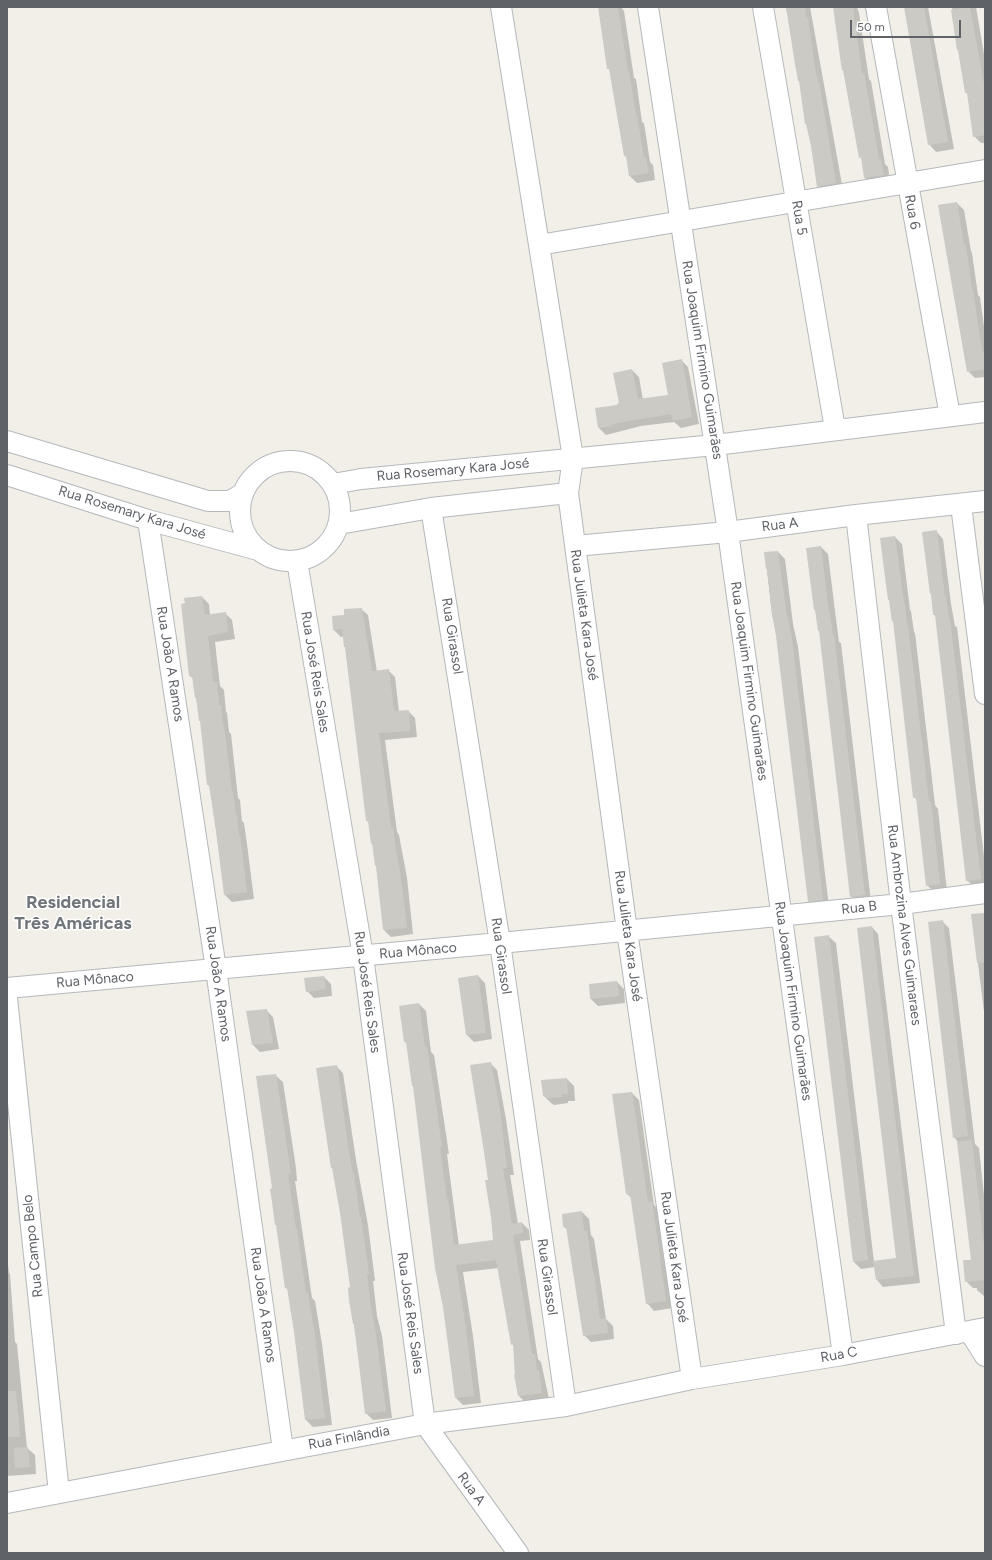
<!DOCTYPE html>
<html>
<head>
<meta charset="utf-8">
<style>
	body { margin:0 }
	#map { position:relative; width:992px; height:1560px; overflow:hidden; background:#f1efe8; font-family:Figtree,sans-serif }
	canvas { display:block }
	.frame { position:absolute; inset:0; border:8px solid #5f6368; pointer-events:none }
	.scale { position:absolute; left:850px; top:20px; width:111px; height:18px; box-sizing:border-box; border:2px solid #5f6368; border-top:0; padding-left:5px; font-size:12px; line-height:14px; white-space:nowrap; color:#5f6368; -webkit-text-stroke:3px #fff; paint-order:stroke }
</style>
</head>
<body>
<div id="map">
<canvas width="992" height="1560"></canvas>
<div class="frame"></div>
<div class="scale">50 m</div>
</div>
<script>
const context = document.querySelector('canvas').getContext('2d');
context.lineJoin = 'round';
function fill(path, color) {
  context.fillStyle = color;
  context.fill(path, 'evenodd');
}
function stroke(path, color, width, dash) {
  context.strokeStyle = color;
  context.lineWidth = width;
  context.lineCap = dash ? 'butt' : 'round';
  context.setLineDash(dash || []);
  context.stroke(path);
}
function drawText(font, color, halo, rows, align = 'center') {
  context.font = font + ' Figtree,sans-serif';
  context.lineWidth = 3;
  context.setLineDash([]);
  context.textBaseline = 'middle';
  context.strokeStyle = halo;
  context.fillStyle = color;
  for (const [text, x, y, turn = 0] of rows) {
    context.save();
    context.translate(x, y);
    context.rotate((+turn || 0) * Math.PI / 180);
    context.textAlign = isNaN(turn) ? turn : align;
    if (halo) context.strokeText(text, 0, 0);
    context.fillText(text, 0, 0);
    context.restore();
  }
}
fill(new Path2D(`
	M599,7H621L624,11L634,78L636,79L642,122L644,123L650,162L653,165L655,180L637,183L630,176L628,158L625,156L610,70L608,68Z
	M786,7H810L843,190L825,193L818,186L789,15L787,13Z
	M834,7H857L859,13L869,79L871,81L885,164L888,167L890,182L872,185L865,178L863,160L860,157L845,72L843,70Z
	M905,7H928L954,149L936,152L929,144Z
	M952,7H976L985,60V143H981L974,136L968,94L966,93L958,50Z
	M957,203L964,210L971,251L972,253L978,295L980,297L985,334V377L975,378L968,371Z
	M681,360L688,367L699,424L681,428L674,422L641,426L606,435L599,428L620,404L632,370L639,377L643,400L669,396Z
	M936,531L943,539L951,604L955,626L957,627L985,865V886L974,887L967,880L936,616L934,615Z
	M895,537L902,544L910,610L911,611L914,632L915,633L935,805L938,809L947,891L934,892L927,885L918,801L914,797L894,623L893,621Z
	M821,547L828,554L836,619L839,642L841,643L871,902L858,903L851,896L820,632L819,631Z
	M778,552L785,559L793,624L798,647L829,907L816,908L809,901L777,636L772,614L765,553Z
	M202,597L209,604L210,615L225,613L232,620L235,639L215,642L220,686L224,690L226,712L227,713L229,732L231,734L238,798L240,800L242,821L244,823L247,844L254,899L232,902L225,895L210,787L208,785L201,722L200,721L194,679L190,676Z
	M361,609L368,615L377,672L388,670L395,677L399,712L408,711L415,718L417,737L385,740L397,832L399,835L407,878L413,934L391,937L384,930L377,867L376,866L370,823L367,821L344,636L341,637L334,630L345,616Z
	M985,914V1020L972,915Z
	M942,921L949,928L975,1144L979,1148L985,1205V1297L977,1290V1288H973L966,1281L972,1261L958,1142L954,1137Z
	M872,927L878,934L920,1283L883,1287L877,1280L875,1267L861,1269L854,1262L828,936L836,943L874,1262L898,1259Z
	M478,976L485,983L492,1039L474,1042L467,1035Z
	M324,977L331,984L332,996L314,998L307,991Z
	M617,982L624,989L625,1003L598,1006L591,999L590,985Z
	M419,1004L426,1011L431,1052L434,1055L449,1154H447L459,1246L494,1241L489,1181L490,1063L497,1070L506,1119L514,1175H510L518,1224L522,1223L529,1230L530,1240L520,1241L538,1359L541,1362L549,1399L526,1403L519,1396L515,1375L514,1346L512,1344L499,1268L463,1272L473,1336L481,1403L463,1405L456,1398L415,1087L407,1044L405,1042Z
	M266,1010L273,1017L279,1049L260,1052L253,1045Z
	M336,1066L343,1073L356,1160L368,1225L375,1281H373L377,1316L382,1336L392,1418L373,1420L366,1413L354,1324Z
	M275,1075L283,1082L296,1168L297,1181H295L303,1236L312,1298L315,1301L322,1344L332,1425L313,1427L306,1420L295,1332L288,1290L286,1288L273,1189Z
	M567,1079L574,1086L575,1101H568V1103L554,1105L551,1103L544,1096Z
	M632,1093L639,1100L654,1205L658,1209L673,1308L654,1311L647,1303L632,1198L627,1194Z
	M582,1212L589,1219L591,1235L594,1239L606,1319L613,1326L614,1339L591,1342L584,1335L568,1230L564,1227Z
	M7,1256L9,1273L10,1274L15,1342L17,1344L27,1448L35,1455L36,1474L7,1476Z`), '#0003');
fill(new Path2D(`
	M598,7H618L628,72L629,71L636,115H637L644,158L646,157L649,173L629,176L626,156H624L609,69H607Z
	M786,7H805L806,17H808L814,62L818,82H819L836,183L817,187L811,146L806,124H805L799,81H798L794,58Z
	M833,7H853L862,73H864L879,159H881L884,175L864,178L861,157L859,158L843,70L842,71Z
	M904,7H924L948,142L928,145Z
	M970,7L985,90V135L973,137L967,93H965L958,50H957L951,10Z
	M957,202L964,245H966L972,289H973L979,332L983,353L985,352V369L967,372L938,205Z
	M682,359L692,417L673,421L671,414L634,420L612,424L613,426L598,428L595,408L617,405V404L619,403L613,373L632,369L638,399L668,395L662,363Z
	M937,530L945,597H946L949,619H950L981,879L966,881L935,615H933L931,594H930L922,532Z
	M895,536L904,603H905L907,625H908L929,801H931L940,884L926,886L916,798H913L893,621L892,622L889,600H888L880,538Z
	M821,546L829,613H830L833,635H834L865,895L850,897L819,631H818L815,610H814L806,548Z
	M778,551L787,617H788L792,639L823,900L808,902L776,636L772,614L767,569H766L764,552Z
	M202,596L205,615L226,612L228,632L208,636L213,682H217L219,705H221L223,726L224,725L232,792H233L236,815H237L239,836L240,835L247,892L224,895L216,831L209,785H207L200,721H199L196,698H195L192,676H189L181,604L185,603L184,598Z
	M362,608L372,671L389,669L394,711L409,710L410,731L379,733L391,827H393L396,850L400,871L407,928L383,930L376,866H375L372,843L371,844L368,821H366L345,647H344L342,629L333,630L332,616L344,615V609Z
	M985,913V962L977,963L971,914Z
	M943,920L968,1136L953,1138L928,922Z
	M872,926L914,1276L876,1280L873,1261L896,1258L857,928Z
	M829,935L868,1260L853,1262L814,937Z
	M478,975L486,1033L466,1035L458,978Z
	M324,976L326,989L306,992L304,978Z
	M617,981L619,996L590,999L589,984Z
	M419,1003L425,1047H427L434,1090L442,1147H440L447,1199H448L454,1245L493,1240L491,1217L485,1180H488L484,1152L470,1065L491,1062L500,1111L507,1168H503L512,1224L522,1222L523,1233L513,1235L532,1354H535L537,1371L539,1370L542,1393L518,1396L514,1374H515L513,1344L511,1345L496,1260L456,1265L466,1329L474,1396L455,1398L443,1307L435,1268L413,1086H412L406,1042H404L399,1006Z
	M267,1009L273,1043L252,1045L246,1011Z
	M337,1065L349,1152L353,1174H354L360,1217H361L369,1274H367L371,1308L375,1328L386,1411L365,1414L354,1324H353L349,1301L348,1288L350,1287L340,1213L332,1168H331L316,1068Z
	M276,1074L289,1160L291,1174H288L296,1229H297L306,1293H308L315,1336L325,1418L305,1420L294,1332L287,1288H285L276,1225H275L272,1202L270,1189L272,1188L256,1076Z
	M567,1078L568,1094H562V1097L546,1098V1096H543L541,1080Z
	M632,1092L648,1202L652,1201L666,1301L646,1304L630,1194H626L612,1094Z
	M972,1140L985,1255V1280L965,1282L963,1260H971L957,1142Z
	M582,1211L584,1231H587L593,1273H594L600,1319L606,1318L608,1333L583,1336L566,1227H563L562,1214Z
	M7,1391H16L20,1437H7Z
	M28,1447L30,1467L15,1468L14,1448Z`), '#cccac5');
const minor = new Path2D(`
	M501,7L573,458L568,493L627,931L692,1379
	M648,7L728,532L843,1355
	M763,7L835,429
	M876,7L950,416
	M539,245L985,170
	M7,441L208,501H230L242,494
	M240 511a50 50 0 1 1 100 0a50 50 0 1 1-100 0Z
	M7,475L148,520L258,550
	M333,484L361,479L715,445L985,412
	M961,505L985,694
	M431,508L500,943L566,1406
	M856,515L901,904L956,1334
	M148,520L216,969L283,1450
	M339,524L431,508L568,493
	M575,546L728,532L856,515L985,501
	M297,561L363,956L425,1424L518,1553
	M7,988L500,943L901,904L985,893
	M7,998L59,1493
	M969,1331L985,1356
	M7,1503L425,1424L566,1406L692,1379L843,1355L985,1328`);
stroke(minor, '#b5b8bc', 22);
stroke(minor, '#fff', 20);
drawText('14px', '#5f6368', '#fff', [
	["Rua 6",912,212,80],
	["Rua 5",799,218,80],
	["Rua Joaquim Firmino Guimarães",702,360,81],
	["Rua Rosemary Kara José",453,470,-5],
	["Rua Rosemary Kara José",132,513,17],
	["Rua A",780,525,-7],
	["Rua Julieta Kara José",584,615,82],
	["Rua Girassol",452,636,81],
	["Rua João A Ramos",170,664,81],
	["Rua José Reis Sales",315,672,81],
	["Rua Joaquim Firmino Guimarães",749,681,82],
	["Rua B",859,908,-6],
	["Rua Ambrozina Alves Guimaraes",904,925,83],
	["Rua Julieta Kara José",628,936,82],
	["Rua Mônaco",418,951,-5],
	["Rua Girassol",501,956,82],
	["Rua Mônaco",95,980,-5],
	["Rua João A Ramos",218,984,82],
	["Rua José Reis Sales",367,992,82],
	["Rua Joaquim Firmino Guimarães",793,1001,82],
	["Rua Campo Belo",33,1246,-96],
	["Rua Julieta Kara José",674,1257,82],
	["Rua Girassol",547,1277,82],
	["Rua João A Ramos",263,1305,82],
	["Rua José Reis Sales",410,1313,82],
	["Rua C",839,1355,-10],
	["Rua Finlândia",349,1438,-10],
	["Rua A",471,1489,54]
]);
drawText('bold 18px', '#70757a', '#fff', [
	["Residencial",73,903],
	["Três Américas",73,924]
]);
</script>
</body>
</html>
